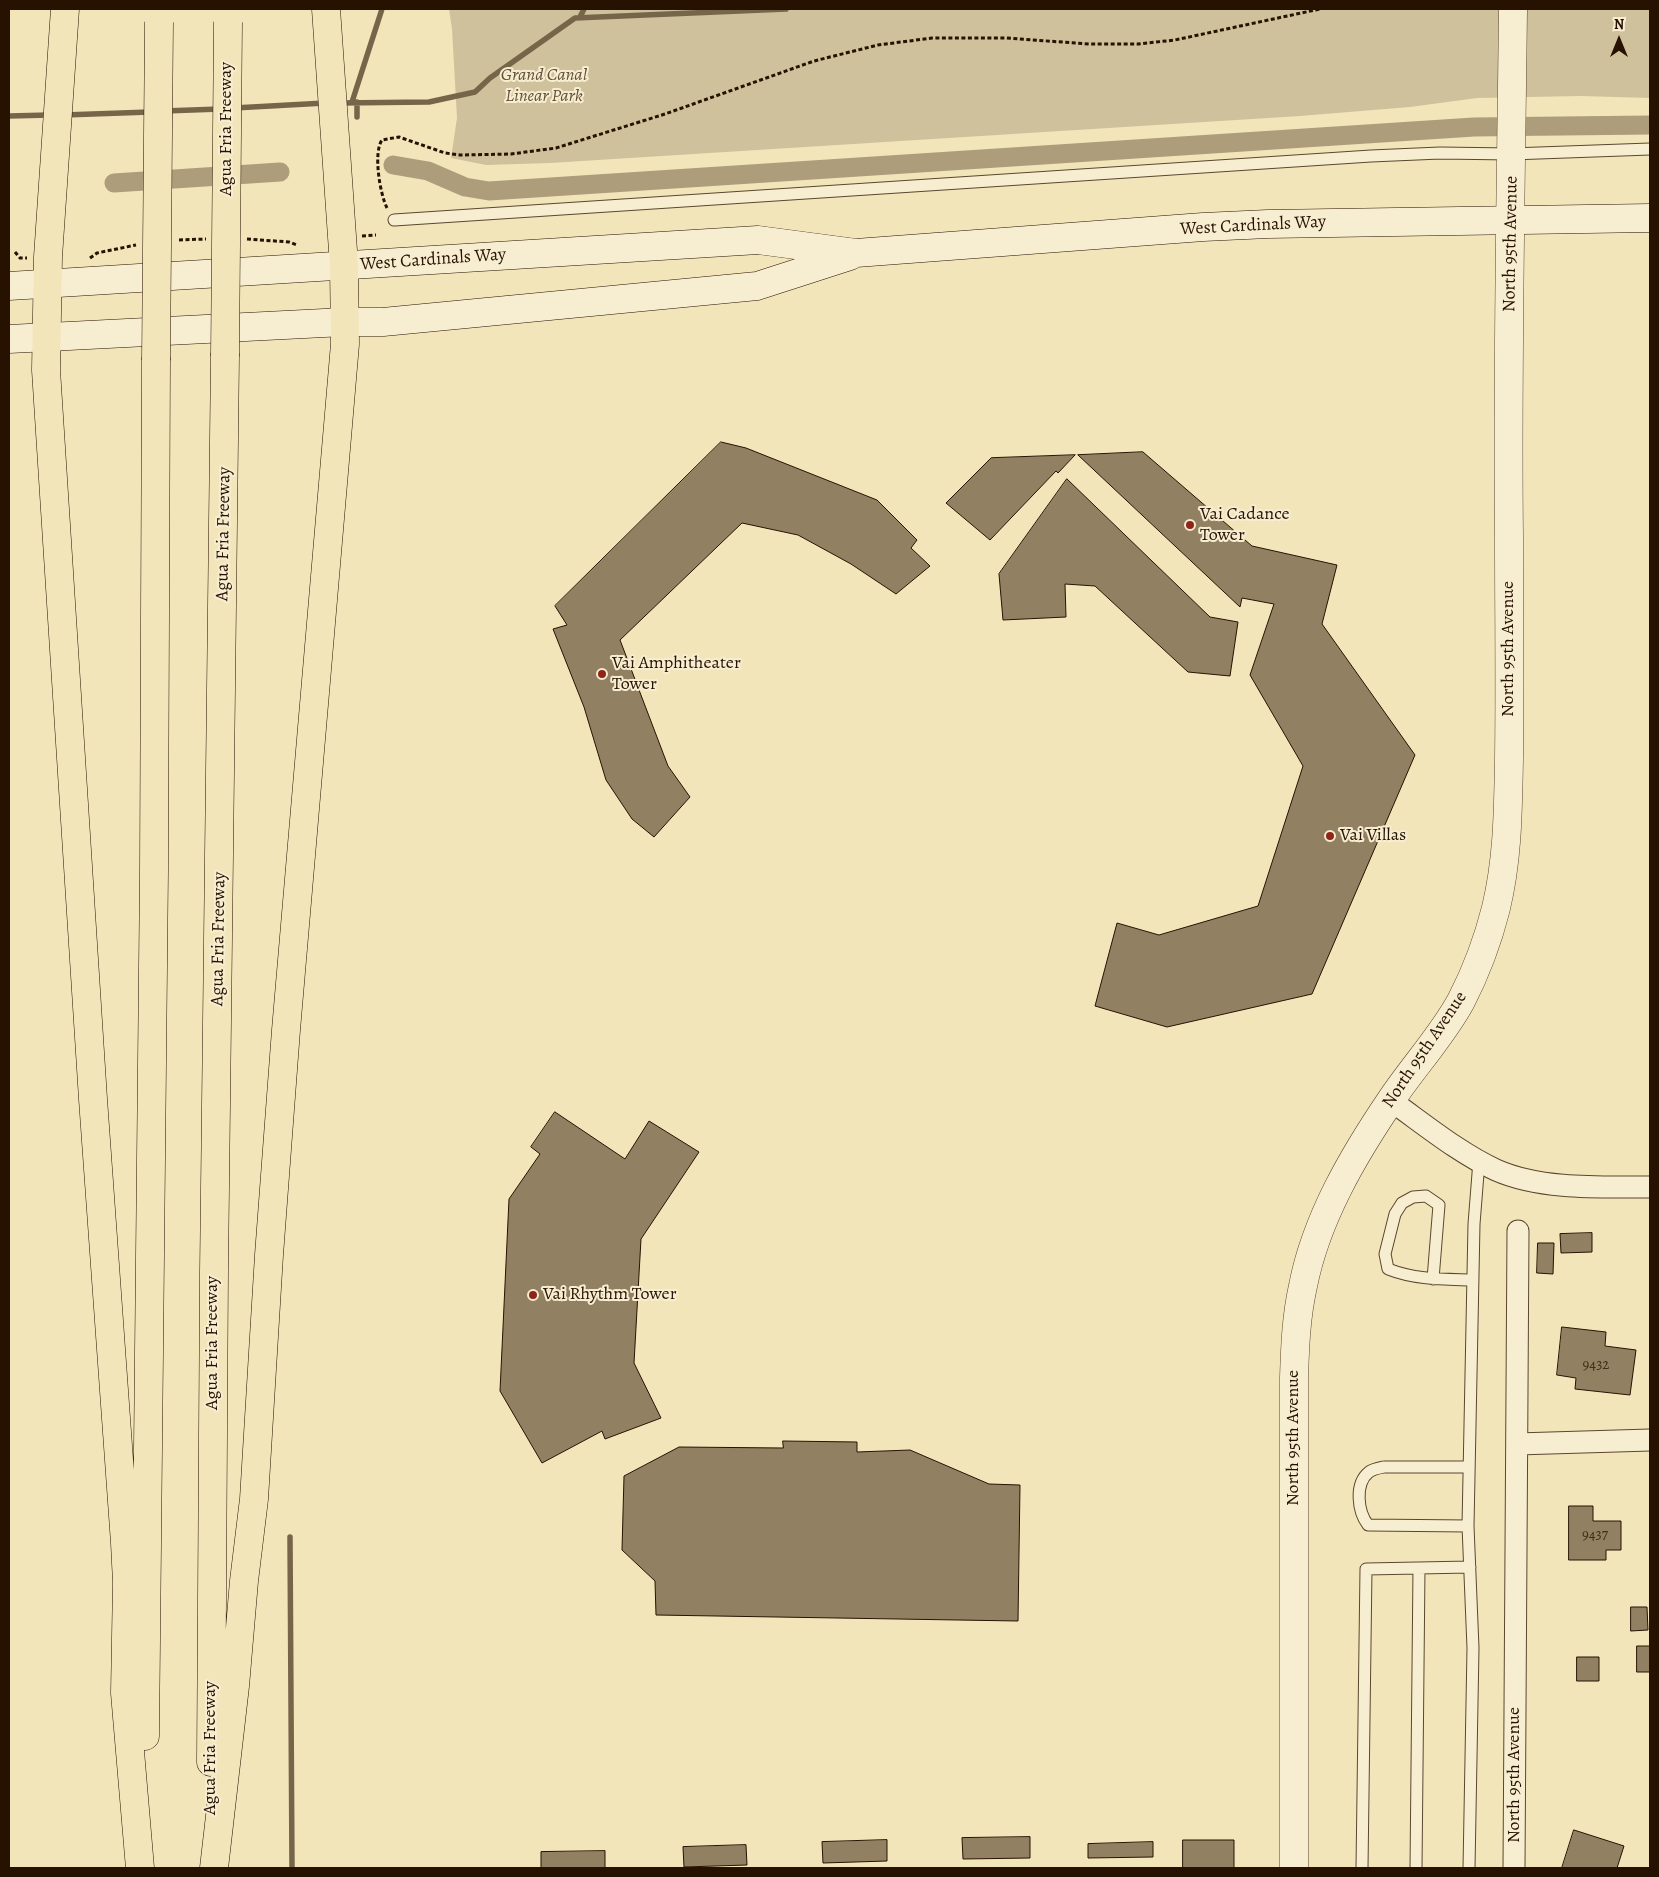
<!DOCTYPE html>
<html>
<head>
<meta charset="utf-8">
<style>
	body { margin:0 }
	#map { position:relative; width:1659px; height:1877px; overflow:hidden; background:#f2e5ba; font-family:Alegreya,serif }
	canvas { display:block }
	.frame { position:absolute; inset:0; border:10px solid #271201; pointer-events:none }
	.north { position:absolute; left:1594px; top:15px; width:50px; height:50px; -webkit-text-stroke:4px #f7eed2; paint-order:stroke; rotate:0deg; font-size:14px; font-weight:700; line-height:20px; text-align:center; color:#271201 }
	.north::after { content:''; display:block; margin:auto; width:18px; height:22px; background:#271201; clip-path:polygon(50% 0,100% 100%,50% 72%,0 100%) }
</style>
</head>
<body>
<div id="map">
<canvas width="1659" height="1877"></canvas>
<div class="frame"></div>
<div class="north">N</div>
</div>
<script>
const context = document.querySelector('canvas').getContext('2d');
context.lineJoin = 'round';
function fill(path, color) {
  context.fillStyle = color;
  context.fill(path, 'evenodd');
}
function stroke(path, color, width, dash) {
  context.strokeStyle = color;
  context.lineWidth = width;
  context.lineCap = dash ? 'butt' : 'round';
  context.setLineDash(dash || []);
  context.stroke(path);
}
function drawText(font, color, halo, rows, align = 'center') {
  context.font = font + ' Alegreya,serif';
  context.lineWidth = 4;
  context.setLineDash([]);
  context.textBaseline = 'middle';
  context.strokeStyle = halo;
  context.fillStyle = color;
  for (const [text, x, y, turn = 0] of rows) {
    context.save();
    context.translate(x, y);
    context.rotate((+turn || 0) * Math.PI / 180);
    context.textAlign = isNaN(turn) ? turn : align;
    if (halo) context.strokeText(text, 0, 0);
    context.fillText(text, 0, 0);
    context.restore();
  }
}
fill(new Path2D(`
	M449,9H1650V98L1580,96L1477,98L1410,107L1300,116L550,163L486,165L451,158L457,118L452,29Z`), '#cfc19b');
stroke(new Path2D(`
	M580,17L584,9
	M352,102L382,9
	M357,102V117
	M339,103L429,102L475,92L490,78L575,18L786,9
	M234,108L325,103
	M164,111L220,109
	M64,115L150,112
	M9,116L50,115
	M290,1537L292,1868`), '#77654a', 5.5);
stroke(new Path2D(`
	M393,165L428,171L465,187L489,191L1474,127L1650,125
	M114,183L280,172`), '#ad9d7b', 19);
const building = new Path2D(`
	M721,442L746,448L877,500L917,540L911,548L930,566L896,594L851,564L798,535L742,523L620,640L668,766L690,797L654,837L632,819L606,780L584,707L553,629L567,625L555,606Z
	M1143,452L1252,546L1337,565L1322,624L1415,755L1312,994L1167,1027L1095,1006L1117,923L1159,935L1258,906L1303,766L1250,675L1274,604L1242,598L1240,607L1078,455Z
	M1075,455L1058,473L1056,471L990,540L946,503L991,458Z
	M1067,479L1210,617L1238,622L1230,676L1188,672L1095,586L1065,584L1066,617L1003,620L999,574Z
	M555,1112L625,1159L649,1121L699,1152L641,1239L634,1363L661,1418L605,1439L602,1431L542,1463L500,1391L509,1199L540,1154L531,1147Z
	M1592,1233V1252L1561,1253L1560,1234Z
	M1538,1243H1554L1553,1274L1537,1273Z
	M1562,1327L1606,1332L1605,1346L1636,1350L1630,1395L1575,1389L1576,1378L1557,1375Z
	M783,1441L857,1442V1452L910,1450L989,1484L1020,1485L1018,1621L656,1615L655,1581L622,1550L624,1476L679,1447L783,1448Z
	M1569,1506H1593V1521H1621V1550H1606V1560H1569Z
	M1631,1607H1647L1648,1630L1631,1631Z
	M1637,1646H1650V1672H1637Z
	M1577,1657H1599V1681H1577Z
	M1574,1830L1624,1846L1617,1868H1562Z
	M1030,1837V1858L963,1859L962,1838Z
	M887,1840V1861L823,1863L822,1842Z
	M1183,1840H1234V1868H1183Z
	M1153,1842V1857L1088,1858V1844Z
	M746,1845L747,1865L684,1867L683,1847Z
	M605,1851V1868H541V1852Z`);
fill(building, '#918061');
stroke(building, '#271201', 1);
const service = new Path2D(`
	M394,220L1371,156L1440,153L1511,154L1650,149
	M1433,1279L1439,1205L1426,1196L1413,1197L1402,1203L1395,1214L1385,1254L1388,1269C1416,1280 1444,1279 1473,1280
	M1468,1526L1368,1525C1358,1512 1354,1484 1369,1472C1373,1469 1379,1468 1384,1467H1469
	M1362,1868L1366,1569L1470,1567
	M1416,1868L1419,1568
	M1469,1868L1473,1648L1468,1526L1474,1224L1479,1161`);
const minor = new Path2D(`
	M1390,1100C1424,1124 1459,1153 1496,1170C1541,1190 1602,1187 1650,1187
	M1517,1444L1650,1440
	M1514,1868L1518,1231`);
const tertiary = new Path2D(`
	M1294,1868V1378C1295,1347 1296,1317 1303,1286C1316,1219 1353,1156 1391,1100C1413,1067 1442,1036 1461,1001C1476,972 1488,940 1496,908C1508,858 1508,809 1509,759C1510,685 1509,611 1509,537C1507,361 1511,185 1513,9`);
const secondary = new Path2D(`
	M9,286L758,240L856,253L1203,227L1268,224L1650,218
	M9,339L344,322H383L757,286L850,256`);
const motorway = new Path2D(`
	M65,9L48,257L46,370L93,1099L125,1543L127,1582L125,1693L140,1868
	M145,1736L154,871L156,360
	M211,1762L214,1271L225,356
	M214,1868L235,1686L244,1581L254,1499L269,1255L286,1030L345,344L344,265L326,9`);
stroke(service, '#5a472f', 13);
stroke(minor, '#5a472f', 23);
stroke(tertiary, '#5a472f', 29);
stroke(secondary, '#271201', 29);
stroke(motorway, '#271201', 29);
stroke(new Path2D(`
	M387,208C380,194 373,153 382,140L399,137L445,153L460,155L511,154L556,148L665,114L814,61L878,45L932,38H1006L1089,44H1138L1175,40L1320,9
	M362,236L376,235
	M247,239L289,242L297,245
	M179,240L206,239
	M15,252L20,258H27
	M90,258L97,253L136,245`), '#271201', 3, [4, 2.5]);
stroke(service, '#f7eed2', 11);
stroke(minor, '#f7eed2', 21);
stroke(tertiary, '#f7eed2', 28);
stroke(secondary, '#f7eed2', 28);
stroke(motorway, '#f2e5ba', 28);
const motorwayBridge = new Path2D(`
	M225,356L228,22
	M156,360L159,22`);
stroke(motorwayBridge, '#271201', 29, []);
stroke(motorwayBridge, '#f2e5ba', 28);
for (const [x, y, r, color] of [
	[1190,525,5,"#8f2418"],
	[602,674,5,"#8f2418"],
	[1330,836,5,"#8f2418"],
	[533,1295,5,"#8f2418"]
]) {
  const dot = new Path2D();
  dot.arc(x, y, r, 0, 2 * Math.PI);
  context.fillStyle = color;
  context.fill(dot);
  stroke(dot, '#f7eed2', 2);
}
drawText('15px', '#422e19', null, [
	["9432",1596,1365],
	["9437",1595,1535]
]);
drawText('italic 18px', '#624f37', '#f7eed2', [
	["Grand Canal",544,76],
	["Linear Park",544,97]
]);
drawText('18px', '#271201', '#f7eed2', [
	["Agua Fria Freeway",227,129,-90],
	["West Cardinals Way",1253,226,-3],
	["North 95th Avenue",1511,244,-89],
	["West Cardinals Way",433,260,-4],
	["Agua Fria Freeway",224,534,-89],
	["North 95th Avenue",1509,649,-90],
	["Agua Fria Freeway",219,939,-89],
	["North 95th Avenue",1425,1050,-56],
	["Agua Fria Freeway",213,1343,-90],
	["North 95th Avenue",1294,1438,-90],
	["Agua Fria Freeway",211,1748,-90],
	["North 95th Avenue",1515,1775,-90]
]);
drawText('18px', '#271201', '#f7eed2', [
	["Vai Cadance",1200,515],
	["Tower",1200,536],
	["Vai Amphitheater",612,664],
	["Tower",612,685],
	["Vai Villas",1340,836],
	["Vai Rhythm Tower",543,1295]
], 'left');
</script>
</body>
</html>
